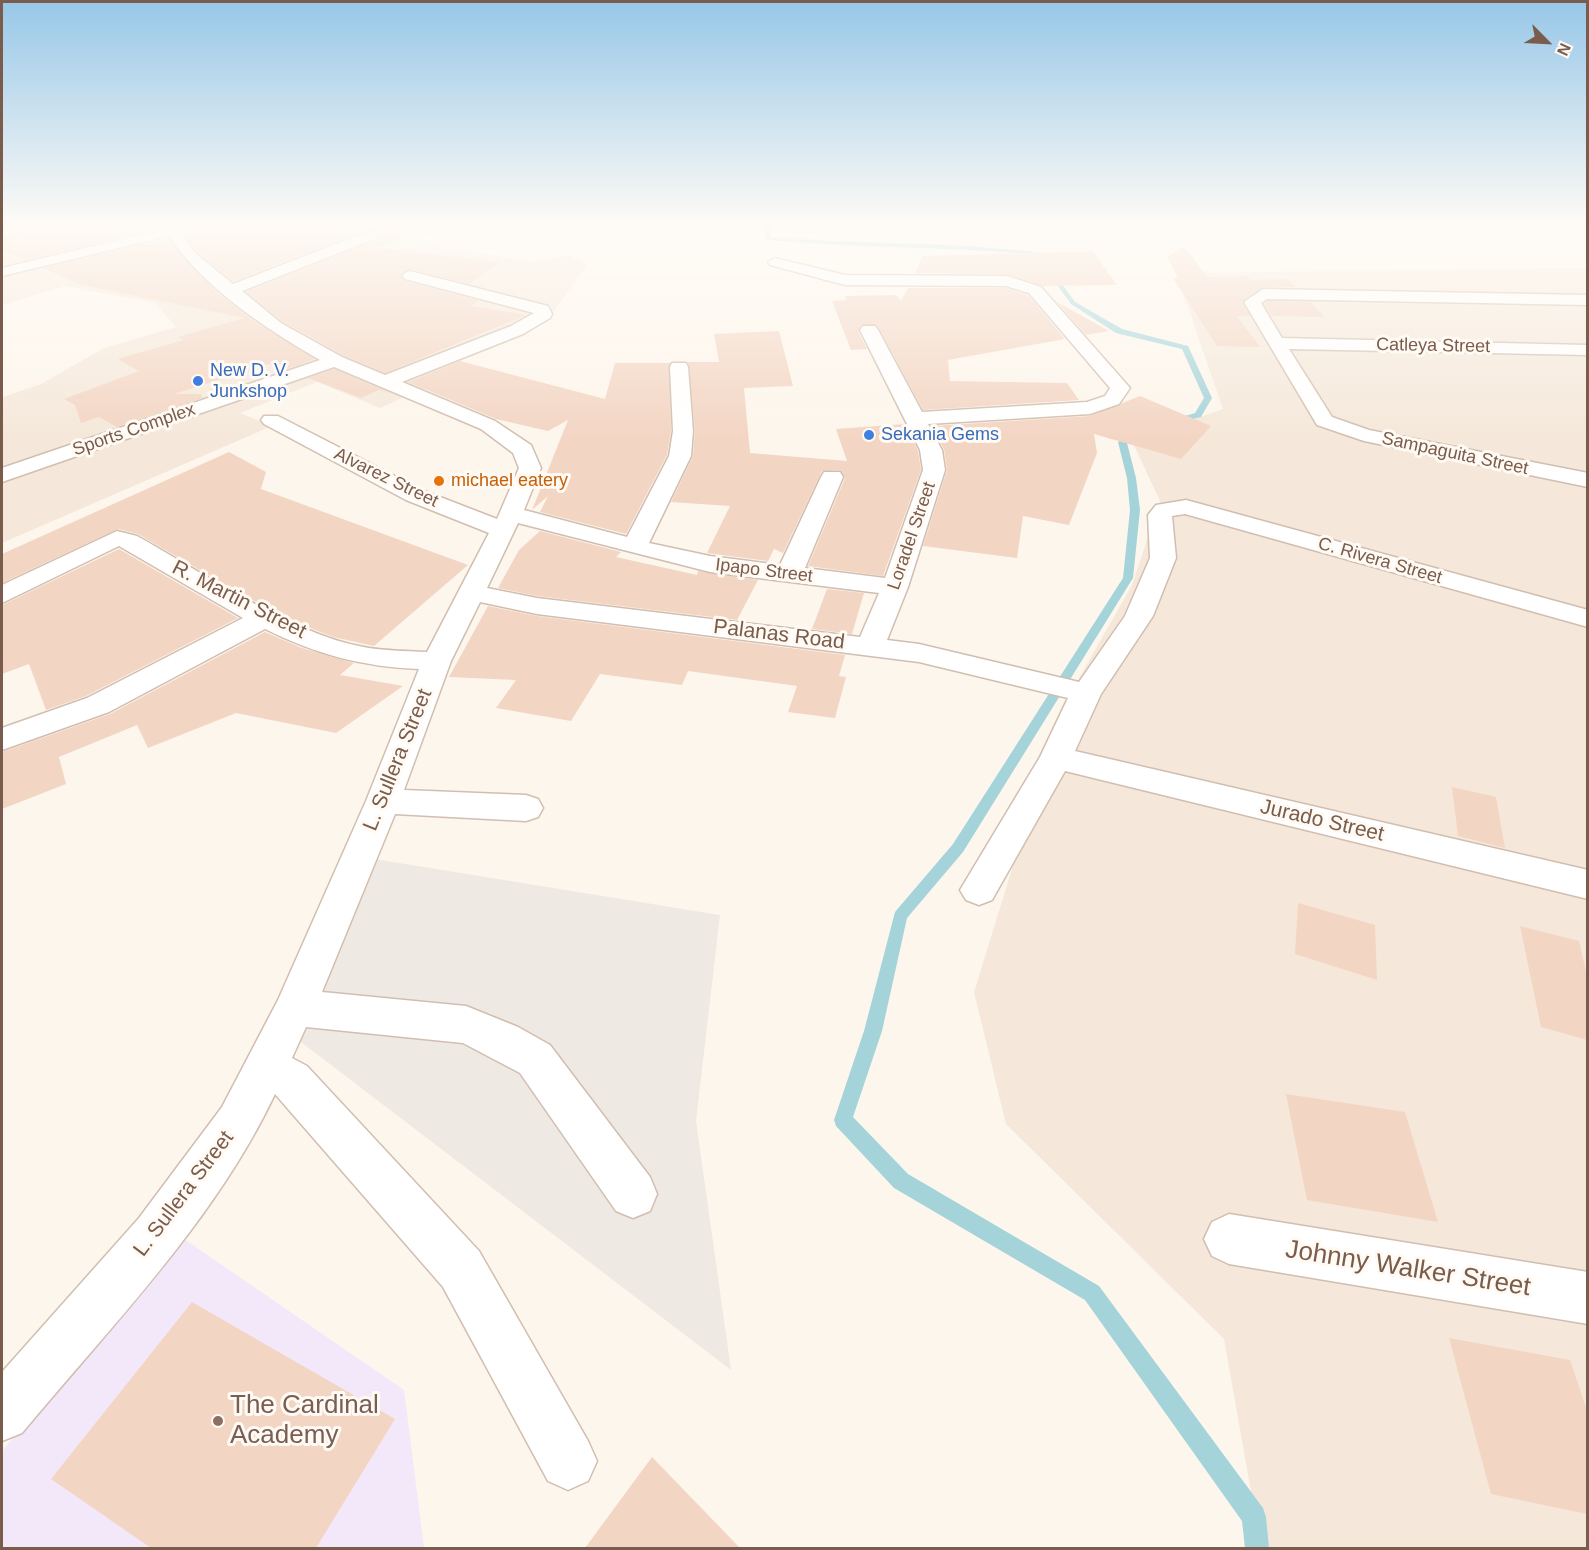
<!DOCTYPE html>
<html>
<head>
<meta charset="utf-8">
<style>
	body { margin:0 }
	#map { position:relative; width:1589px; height:1550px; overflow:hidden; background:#fdf6ec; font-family:Helvetica,sans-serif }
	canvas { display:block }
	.frame { position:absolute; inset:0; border:3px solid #7a5c4d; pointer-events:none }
	.north { position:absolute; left:1517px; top:12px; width:60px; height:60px; -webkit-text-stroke:4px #fffaf3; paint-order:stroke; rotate:114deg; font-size:16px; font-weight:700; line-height:24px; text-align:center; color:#7a5c4d }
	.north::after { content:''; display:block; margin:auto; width:21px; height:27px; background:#7a5c4d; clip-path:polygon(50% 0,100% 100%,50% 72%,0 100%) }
</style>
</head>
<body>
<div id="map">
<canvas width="1589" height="1550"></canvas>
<div class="frame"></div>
<div class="north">N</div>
</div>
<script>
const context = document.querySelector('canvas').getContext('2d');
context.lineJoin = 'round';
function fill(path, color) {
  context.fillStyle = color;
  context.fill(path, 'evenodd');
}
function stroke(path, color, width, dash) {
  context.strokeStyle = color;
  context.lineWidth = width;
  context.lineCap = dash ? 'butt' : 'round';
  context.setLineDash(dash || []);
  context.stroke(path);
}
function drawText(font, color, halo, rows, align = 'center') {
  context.font = font + ' Helvetica,sans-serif';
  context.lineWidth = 6;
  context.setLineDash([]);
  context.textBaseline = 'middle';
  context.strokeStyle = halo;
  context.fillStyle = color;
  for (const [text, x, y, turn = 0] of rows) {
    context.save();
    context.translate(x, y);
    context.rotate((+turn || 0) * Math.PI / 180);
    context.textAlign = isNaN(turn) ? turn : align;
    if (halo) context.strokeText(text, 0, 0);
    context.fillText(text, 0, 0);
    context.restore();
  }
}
fill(new Path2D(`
	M2,222H242L320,229L341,222H396L440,229L414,242L532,262L569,255L587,264L556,309L533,327L406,378L427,387L380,408L317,382L240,413L272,426L2,543V397L41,384L104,348L176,327L155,303L65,286L2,305Z
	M1587,268V1548H1261L1224,1339L1006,1124L974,992L1061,710L1132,585L1160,501L1132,441L1223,409L1176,273Z`), '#f5e8da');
fill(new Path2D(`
	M362,857L720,915L696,1121L731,1370L297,1039Z`), '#efe9e4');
fill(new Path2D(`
	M184,1239L404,1390L424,1548H2V1451Z`), '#f3e8fa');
fill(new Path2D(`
	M764,222H770L771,237L835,241L970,246L1039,252L1075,302L1122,329L1188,346L1212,398L1201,417L1169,425V421L1195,413L1204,398L1182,349L1116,333L1071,304L1035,255C946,246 857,248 768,240L765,238Z
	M1137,431L1140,432V436L1127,443L1136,478L1140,510L1133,578L963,852L907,918L882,1031L853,1117L908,1174L1099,1286L1263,1508L1266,1517L1269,1548H1245L1242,1521L1085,1300L894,1188L836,1126L834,1120L864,1031L895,912L953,844L1123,578L1130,510L1127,478L1118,442Z`), '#a5d3da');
fill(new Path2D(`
	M44,222H437L438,226L376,248L501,262L469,284L411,269L400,276L404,281L479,301L470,306L526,315L385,373L343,355L282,321L246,292L378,240L379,230H366L233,281L197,251L180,227L173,225L25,260L2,250V240Z
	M168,239L216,292L256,323L315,359L284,370L269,364L174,394H201L202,398L117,427L99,417L81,423L75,405L64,399L139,371L118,359L184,340L178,337L244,318L78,284L43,268Z
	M1184,246L1207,277L1246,276L1251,280L1287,279L1296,287H1263L1242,302L1250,316H1237L1260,347L1217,346L1173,278H1178L1167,257Z
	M1093,251L1117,285L1043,286L1007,274L915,273L923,256Z
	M908,288H1006L1028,295L1065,339L948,360L950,381L1067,383L1079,400L923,410L877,325H861L858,331L867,349L851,350L832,301L846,300L845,296L896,295L901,301Z
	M1268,301L1310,302L1325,317L1272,316L1264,304Z
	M1057,302L1109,331L1086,335Z
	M779,331L793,386L744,388L750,453L847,461L836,429L905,424L918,451L921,470L883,576L808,566L845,478L840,470L822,471L783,553L774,549L768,561L707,553L730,506L671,502L693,456L695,431L688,362H719L714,334Z
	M460,361L605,399L615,363H670L671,431L667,455L626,534L540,512L548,496L532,510L568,420L548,431L496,419L408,382Z
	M334,369L390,393L379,390L361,398L308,378Z
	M1140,396L1211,426L1181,459L1094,434L1097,453L1069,525L1023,516L1017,558L923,546L947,470L944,449L932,426L1090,416Z
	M229,452L266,472L261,489L468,565L374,646L333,637L305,626L246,597L138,534L118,529L2,583V554Z
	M540,531L621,552L616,557L697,575L698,571L758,580L737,620L537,596L498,588L519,550Z
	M119,549L238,618L86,696L46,710L29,664L2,674V605Z
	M827,589L864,593L852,634L812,629Z
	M488,606L537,616L845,655L839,676L846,677L835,718L788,712L797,686L688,671L682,685L600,674L571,721L496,708L516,680L449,677Z
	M265,632L302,648L354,663L340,675L403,686L336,733L236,713L148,748L137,725L59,757L66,784L2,809V752L110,714Z
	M1452,787L1496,797L1505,848L1458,836Z
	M1298,903L1375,925L1377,980L1295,954Z
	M1520,926L1579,941L1587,976V1040L1541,1027Z
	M1286,1094L1405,1112L1438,1222L1307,1200Z
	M192,1302L395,1419L316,1548H151L51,1479Z
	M1449,1338L1570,1360L1587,1410V1514L1491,1494Z
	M652,1457L740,1548H585Z`), '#f3d5c3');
const minor = new Path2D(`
	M23,222H42L2,238V229Z
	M173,227L178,228L195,253L233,284L367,232H377V238L242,291L281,323L342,357L385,375L511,326L534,313L405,279L402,276L405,273L410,271L548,306L552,314L550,318L523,334L402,382L495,421L531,445L541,468L524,510L627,537L669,456L673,431L670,367L672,363H686L688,367L693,431L691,456L649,543L710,556L780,565L821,477L824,472H840L843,477L805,568L885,578L923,470L920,450L860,330L863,326H875L878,330L922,412L1087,402L1105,396L1110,388L1029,293L1006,286L845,285L770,265L768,262L775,258L845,275L1007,276L1041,287L1130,388L1119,404L1090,414L928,424L942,450L945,470L908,587L887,640L919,644L1079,682L1125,616L1150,558L1148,515L1156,505L1186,500L1588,610V627L1185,514L1172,516L1176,558L1153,616L1101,694L1075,751L1588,870V899L1065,771L992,900L979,905L966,900L960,890L1040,757L1068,698L919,662L537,614L480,602L451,661L404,790L526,795L538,799L543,808L538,817L526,821L395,814L322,992L466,1006L518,1027L550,1045L650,1177L657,1194L650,1211L633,1218L616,1211L520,1073L463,1043L306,1027L292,1058L307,1066L479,1251L588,1441L597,1461L588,1481L568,1490L548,1481L443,1287L275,1094C215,1221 111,1326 22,1433L2,1441V1372L139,1218L222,1107L278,1000L366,801L419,669C363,667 315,654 265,629L109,712L2,750V728L87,698L243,618L119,546L2,603V585L117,531L137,536C200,571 289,632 359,646C381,651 405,651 427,652L489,533L406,500L264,424L261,420L264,416H278L422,490L497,519L519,468L513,453L481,429L334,367L2,482V468L320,360C266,329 204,288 169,236L2,276V268ZM518,523L710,572L879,593L860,637L537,598L487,588Z
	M1263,289L1588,295V305L1267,299L1261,303L1282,338L1588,345V355L1289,349L1332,417L1369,430L1588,473V487L1364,441L1317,425L1244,302Z
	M1229,1214L1588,1272V1324L1229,1264L1212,1256L1204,1239L1212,1222Z`);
stroke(minor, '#d1beb0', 3);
fill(minor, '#fff');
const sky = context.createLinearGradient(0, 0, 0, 439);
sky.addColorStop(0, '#97c7e8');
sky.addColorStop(0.51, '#fefbf6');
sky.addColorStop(1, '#fefbf600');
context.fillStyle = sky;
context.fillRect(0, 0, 1589, 439);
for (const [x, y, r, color] of [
	[198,381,6,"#3f7fe0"],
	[869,435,6,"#3f7fe0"],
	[439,481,6,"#e8710a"],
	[218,1421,6,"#8d6e63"]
]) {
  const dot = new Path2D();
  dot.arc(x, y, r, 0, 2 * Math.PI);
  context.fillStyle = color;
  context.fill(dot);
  stroke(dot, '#fffaf3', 2);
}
drawText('18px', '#7a5c4d', '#fffaf3', [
	["Catleya Street",1433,346,1],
	["Sports Complex",134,430,-19],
	["Sampaguita Street",1455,454,12],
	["Alvarez Street",386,478,26],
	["Loradel Street",912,536,-71],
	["C. Rivera Street",1380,561,16],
	["Ipapo Street",764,571,7]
]);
drawText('18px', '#366cbe', '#fffaf3', [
	["New D. V.",210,371],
	["Junkshop",210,392],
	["Sekania Gems",881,435]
], 'left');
drawText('18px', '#c56008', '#fffaf3', [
	["michael eatery",451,481]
], 'left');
drawText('21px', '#7a5c4d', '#fffaf3', [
	["R. Martin Street",239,600,27],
	["Palanas Road",779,635,7],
	["L. Sullera Street",398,760,-68],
	["Jurado Street",1322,821,13],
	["L. Sullera Street",184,1194,-53]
]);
drawText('26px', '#7a5c4d', '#fffaf3', [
	["Johnny Walker Street",1408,1269,9]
]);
drawText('26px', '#785e54', '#fffaf3', [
	["The Cardinal",230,1406],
	["Academy",230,1436]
], 'left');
</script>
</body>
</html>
